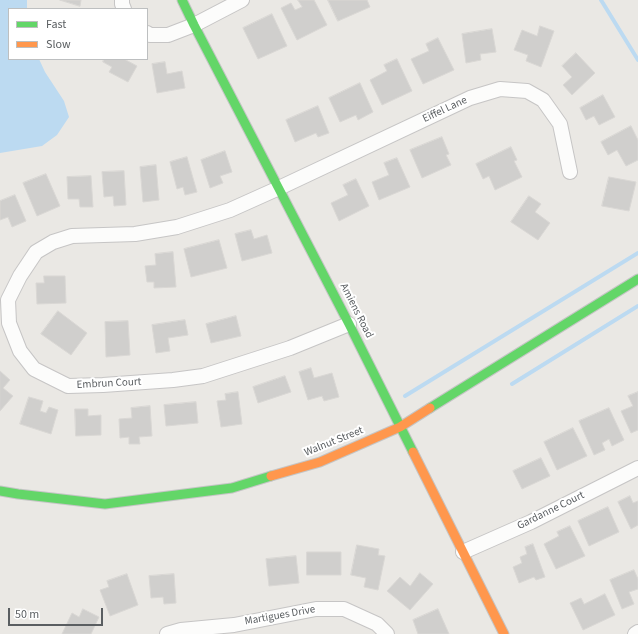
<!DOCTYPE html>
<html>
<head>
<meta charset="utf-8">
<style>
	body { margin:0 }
	#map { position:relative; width:638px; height:634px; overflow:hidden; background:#eae8e4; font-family:"Source Sans 3",sans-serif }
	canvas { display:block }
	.legend { position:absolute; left:8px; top:8px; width:140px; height:52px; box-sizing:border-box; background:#fff; border:1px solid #bdbfc0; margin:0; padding:5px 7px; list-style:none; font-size:12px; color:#5a5e61 }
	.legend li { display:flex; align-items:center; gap:8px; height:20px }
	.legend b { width:20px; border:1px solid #bdbfc0 }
	.scale { position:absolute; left:8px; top:608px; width:95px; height:18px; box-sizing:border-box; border:2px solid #5a5e61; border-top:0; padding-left:5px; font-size:12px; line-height:14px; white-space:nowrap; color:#5a5e61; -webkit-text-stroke:3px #fff; paint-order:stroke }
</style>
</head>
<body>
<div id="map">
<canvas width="638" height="634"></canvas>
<ul class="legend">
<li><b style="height:5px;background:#63d668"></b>Fast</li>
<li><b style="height:5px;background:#ff974d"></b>Slow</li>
</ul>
<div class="scale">50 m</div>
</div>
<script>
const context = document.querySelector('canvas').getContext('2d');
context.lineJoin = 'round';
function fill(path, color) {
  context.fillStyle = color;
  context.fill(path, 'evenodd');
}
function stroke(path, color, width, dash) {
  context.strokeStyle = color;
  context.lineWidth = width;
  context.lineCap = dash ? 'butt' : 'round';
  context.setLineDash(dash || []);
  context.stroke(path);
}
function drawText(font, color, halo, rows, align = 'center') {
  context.font = font + ' "Source Sans 3",sans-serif';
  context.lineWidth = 4;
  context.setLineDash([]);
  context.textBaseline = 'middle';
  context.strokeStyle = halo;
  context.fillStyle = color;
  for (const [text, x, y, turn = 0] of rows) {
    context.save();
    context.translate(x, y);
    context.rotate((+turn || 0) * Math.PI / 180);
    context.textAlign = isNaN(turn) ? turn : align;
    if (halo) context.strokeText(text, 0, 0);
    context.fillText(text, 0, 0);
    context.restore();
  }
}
fill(new Path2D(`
	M0,0H27V9H9V59H39L45,72L64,101L69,117L57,135L42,146L0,153Z`), '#bcdaf1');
stroke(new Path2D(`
	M601,0L638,60
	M512,384L638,306
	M405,396L638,253`), '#bcdaf1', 4);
const building = new Path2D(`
	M60,0H81L80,6Z
	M298,0H314L327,25L297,40L281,8L291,3L295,10L302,7Z
	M328,0H367L370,7L338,21Z
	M272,14L287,46L258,59L243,28Z
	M540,26L554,31L541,67L526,61L528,55L514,50L522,30L537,36Z
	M492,29L496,52L480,54L481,60L466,63L462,34Z
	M438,38L454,70L423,84L411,59L429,51L426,44Z
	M576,53L595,73L572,95L563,85L572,77L562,66Z
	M104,59H124L137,66L128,82L109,72L112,67L103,62Z
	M397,59L412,91L382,105L370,80L387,71L384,65Z
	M165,62L167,74L182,71L185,88L157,93L152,64Z
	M360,83L373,112L358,120L356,115L340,122L329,98Z
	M603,95L615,117L599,125L594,116L586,120L580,108Z
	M318,106L329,133L318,137L316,133L295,142L286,120Z
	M631,126L638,140V160L626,166L617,150L608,155L601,142Z
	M442,137L449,154L446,155L451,165L422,178L410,150Z
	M511,147L517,160L514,161L522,177L495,190L489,176L483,179L476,164Z
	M225,151L232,172L220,176L223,183L210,188L201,160Z
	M187,157L197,192L185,195L183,187L177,189L170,162Z
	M397,158L410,187L379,200L372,182L389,175L384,163Z
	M156,165L159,200L143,202L140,167Z
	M124,171L126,205L114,206L113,196L104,197L102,172Z
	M46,174L60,206L37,216L23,183Z
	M91,176L93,207H80L79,199H68L67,177Z
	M609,177L636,182L629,211L602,206Z
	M356,179L369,206L339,221L331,203L348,195L343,185Z
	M15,195L26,221L12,227L8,217L0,220V201Z
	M529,196L541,204L535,212L550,223L538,240L511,222Z
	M251,230L254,239L267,235L272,253L242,261L235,234Z
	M219,240L227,268L191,277L184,249Z
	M173,252L176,287L154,288V282H147L145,266L156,265L155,254Z
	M44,276H65L66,303L37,304L36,283H44Z
	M58,311L87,333L71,355L41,334Z
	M236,316L241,336L211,343L206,324Z
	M185,320L188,335L168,338L170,351L156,353L152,325Z
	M128,321L130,355L106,357L105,322Z
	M311,368L314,378L332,373L339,397L324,401L322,396L308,400L299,372Z
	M0,371L10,380L3,388L13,396L0,411Z
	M285,376L291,392L258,403L253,387Z
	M238,392L242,424L221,427L217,401L226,400L225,394Z
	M638,392V430L631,433L621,411L633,406L628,396Z
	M29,397L43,401L40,411L46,413L49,407L58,410L51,434L20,424Z
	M196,402L198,423L166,426L164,405Z
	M150,406L152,436L139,437L140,444H129V437L120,438L119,419L132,418L131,408Z
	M609,408L624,440L612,446L609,439L602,443L605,450L594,455L579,421Z
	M75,409H88V416L101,415V435L76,436Z
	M573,428L587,456L557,470L544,442Z
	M541,458L550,476L522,489L513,471Z
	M630,496L633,503L638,501V525L631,529L618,502Z
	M608,507L619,532L589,546L578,521Z
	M570,526L585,556L556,569L544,544L559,536L557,532Z
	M533,544L545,577L536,580L534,577L519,583L513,567L522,563L520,557L527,554L525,547Z
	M357,545L379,549L378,555L385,556L378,590L364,587L366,578L351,575Z
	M307,552H341V575H307Z
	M296,556L299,583L269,586L266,559Z
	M634,570L638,579V589L629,592L634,604L622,609L610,580Z
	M420,573L433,584L410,610L387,591L400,577L410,586Z
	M127,574L138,605L110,616L100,590L109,587L107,581Z
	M174,574L176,603L164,604L163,597L151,598L149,576Z
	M605,594L615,615L583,630L570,603L581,598L584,604Z
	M83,609L99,617L91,634H62L72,613L79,617Z
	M438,609L449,634H418L413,620Z`);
fill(building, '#d0cfcd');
stroke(building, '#d9d7d4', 1);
const street = new Path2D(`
	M122,0V4L124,9
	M147,33L150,35H168L194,25L242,0
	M349,324L290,348L203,376L173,380L103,385L68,386L34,369L20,351L9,323L8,300L20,276L36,252L53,242L72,236L135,234L177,227L230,210L279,188L470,98L500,89L527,91L543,100L560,124L570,172
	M463,552L531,522L638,468
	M167,634L181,630L234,625L316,609H344L377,624L387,634
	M635,634L638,632`);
const fast = new Path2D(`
	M182,0L194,25L349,324L413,452
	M430,408L638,279
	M0,491L18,494L105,504L232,488L271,476`);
const slow = new Path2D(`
	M413,452L504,634
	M271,476L320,462L400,427L430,408`);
stroke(street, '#c6c5c5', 16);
stroke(fast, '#c5c5c5', 11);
stroke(slow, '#c5c5c5', 11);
stroke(street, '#fcfcfb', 14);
stroke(fast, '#63d668', 9);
stroke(slow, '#ff974d', 9);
drawText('11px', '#5a5e61', '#fff', [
	["Eiffel Lane",445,110,-25],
	["Amiens Road",356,311,63],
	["Embrun Court",109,384,-3],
	["Walnut Street",334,442,-22],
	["Gardanne Court",551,511,-26],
	["Martigues Drive",280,616,-10]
]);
</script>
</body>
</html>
